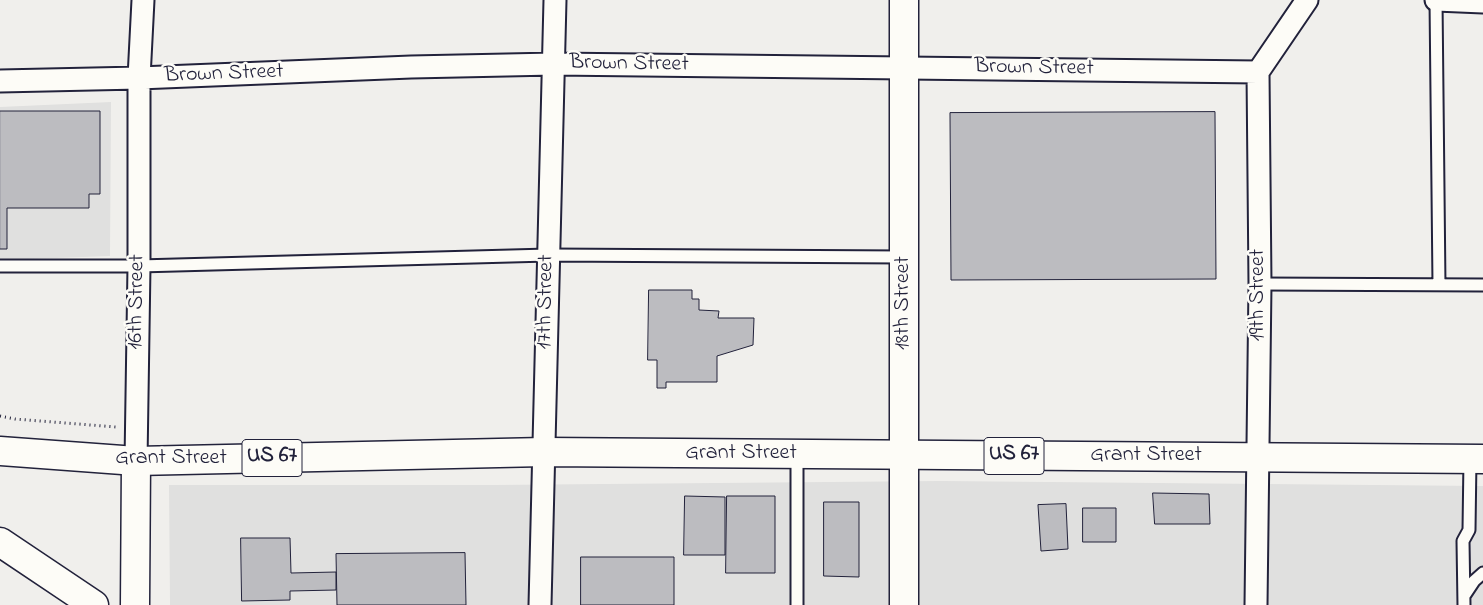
<!DOCTYPE html>
<html>
<head>
<meta charset="utf-8">
<style>
	body { margin:0 }
	canvas { display:block; background:#f0efec }
</style>
</head>
<body>
<canvas width="1483" height="605"></canvas>
<script>
const context = document.querySelector('canvas').getContext('2d');
context.lineJoin = 'round';
function fill(path, color) {
  context.fillStyle = color;
  context.fill(path, 'evenodd');
}
function stroke(path, color, width, dash) {
  context.strokeStyle = color;
  context.lineWidth = width;
  context.lineCap = dash ? 'butt' : 'round';
  context.setLineDash(dash || []);
  context.stroke(path);
}
function drawText(font, color, halo, rows, align = 'center') {
  context.font = font + ' "Indie Flower",sans-serif';
  context.lineWidth = 5;
  context.setLineDash([]);
  context.textBaseline = 'middle';
  context.strokeStyle = halo;
  context.fillStyle = color;
  for (const [text, x, y, turn = 0] of rows) {
    context.save();
    context.translate(x, y);
    context.rotate((+turn || 0) * Math.PI / 180);
    context.textAlign = isNaN(turn) ? turn : align;
    if (halo) context.strokeText(text, 0, 0);
    context.fillText(text, 0, 0);
    context.restore();
  }
}
fill(new Path2D(`
	M111,102L110,256L0,260V107Z
	M941,481L1483,486V605H170L169,485H492Z`), '#e0e0df');
const building = new Path2D(`
	M0,111H100V194H89V208H7V249H0Z
	M1215,112L1216,279L951,280L950,113Z
	M649,290H692V299H699V310L719,311L718,318H754L753,345L717,356V382H666V388H657V360H648Z
	M1153,493L1209,494L1210,524H1155Z
	M685,496L725,497V555H684Z
	M727,496H775V573H726Z
	M824,502H859V577L824,576Z
	M1066,504L1068,549L1041,551L1038,505Z
	M1083,508H1116V542H1083Z
	M241,538H290L291,573L336,572V590L290,591V600L242,601Z
	M465,553L466,605H337L336,554Z
	M581,557H674V605H581Z`);
fill(building, '#bcbcc0');
stroke(building, '#22223b', 1);
const lane = new Path2D(`
	M1436,0L1439,285
	M0,266H139L548,255L904,257
	M1260,284L1483,285
	M797,454V605
	M1464,596L1474,581L1483,573
	M1464,605L1463,541L1469,530L1470,459`);
const street = new Path2D(`
	M1436,0L1483,2
	M0,81L139,78L411,67L554,64L1258,72
	M136,461L139,266V78L143,0
	M540,605L555,0
	M1256,605L1260,284L1258,72L1307,0`);
const secondary = new Path2D(`
	M904,0V605
	M135,605L136,461`);
const primary = new Path2D(`
	M0,451L136,461L544,452L1483,459
	M0,542L94,605`);
stroke(lane, '#22223b', 15);
stroke(street, '#22223b', 25);
stroke(secondary, '#22223b', 31);
stroke(primary, '#22223b', 31);
stroke(new Path2D(`
	M0,416L15,419L116,427`), '#22223b', 3, [1, 4]);
stroke(lane, '#fdfcf7', 11);
stroke(street, '#fdfcf7', 21);
stroke(secondary, '#fdfcf7', 28);
stroke(primary, '#fdfcf7', 28);
for (const [x, y, w] of [
	[1014,456,60],
	[272,458,60]
]) {
  const box = new Path2D();
  box.roundRect(x - w / 2, y - 18.5, w, 37, 4);
  context.fillStyle = '#fdfcf7';
  context.fill(box);
  stroke(box, '#22223b', 1);
}
drawText('bold 21px', '#22223b', null, [
	["US 67",1014,456],
	["US 67",272,458]
]);
drawText('22px', '#22223b', '#fdfcf7', [
	["Brown Street",629,65,1],
	["Brown Street",1034,69,1],
	["Brown Street",224,75,-2],
	["19th Street",1259,295,-90],
	["16th Street",138,302,-89],
	["17th Street",547,302,-89],
	["18th Street",904,303,-90],
	["Grant Street",741,454],
	["Grant Street",1146,456],
	["Grant Street",171,459]
]);
</script>
</body>
</html>
